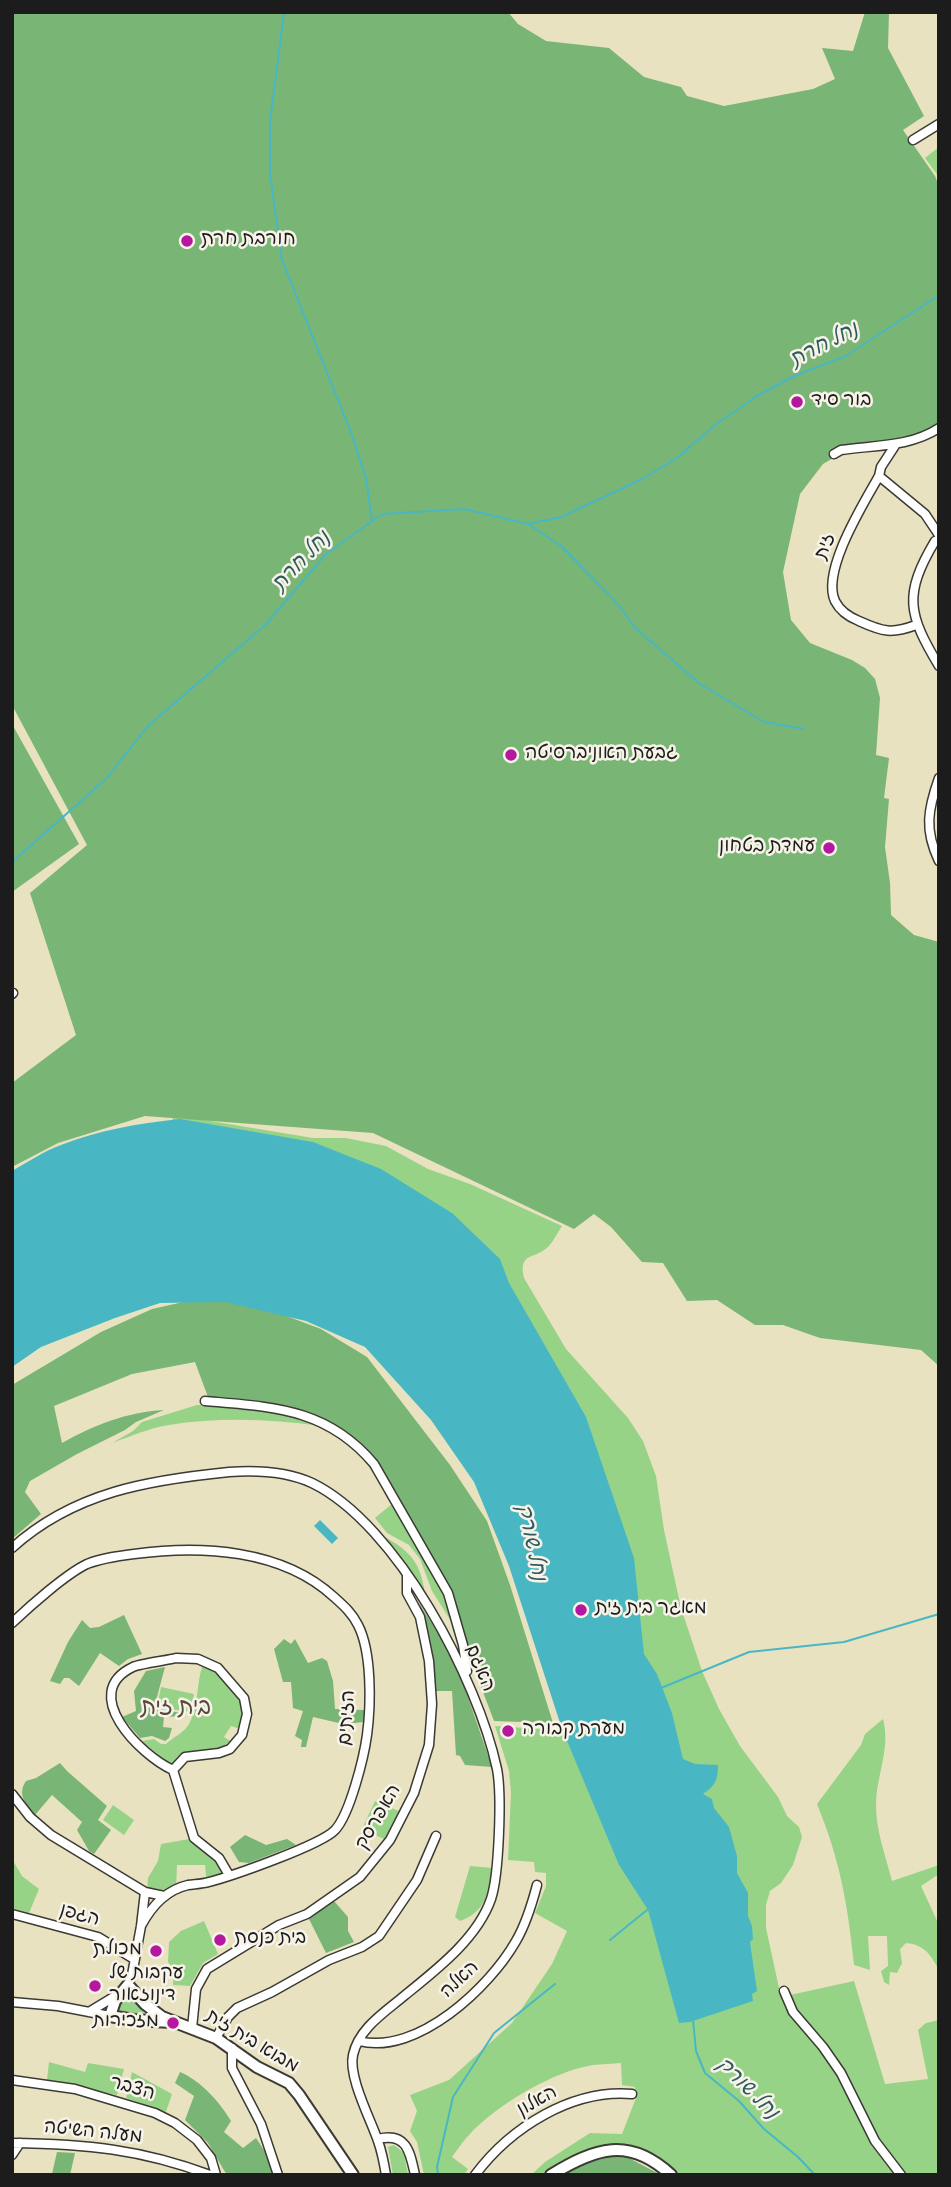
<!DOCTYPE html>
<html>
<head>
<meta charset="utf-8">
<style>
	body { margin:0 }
	#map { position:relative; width:951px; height:2187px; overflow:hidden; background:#e8e2c0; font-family:"Gochi Hand",sans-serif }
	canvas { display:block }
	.frame { position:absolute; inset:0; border:14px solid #1c1c1c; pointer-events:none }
</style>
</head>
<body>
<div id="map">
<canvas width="951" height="2187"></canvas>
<div class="frame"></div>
</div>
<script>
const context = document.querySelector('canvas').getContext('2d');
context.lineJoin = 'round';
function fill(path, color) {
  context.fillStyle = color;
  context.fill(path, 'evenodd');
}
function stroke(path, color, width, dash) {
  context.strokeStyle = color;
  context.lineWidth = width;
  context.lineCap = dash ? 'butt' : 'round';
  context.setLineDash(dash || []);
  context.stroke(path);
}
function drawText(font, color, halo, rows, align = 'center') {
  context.font = font + ' "Gochi Hand","Playpen Sans Hebrew",sans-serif';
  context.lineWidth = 5;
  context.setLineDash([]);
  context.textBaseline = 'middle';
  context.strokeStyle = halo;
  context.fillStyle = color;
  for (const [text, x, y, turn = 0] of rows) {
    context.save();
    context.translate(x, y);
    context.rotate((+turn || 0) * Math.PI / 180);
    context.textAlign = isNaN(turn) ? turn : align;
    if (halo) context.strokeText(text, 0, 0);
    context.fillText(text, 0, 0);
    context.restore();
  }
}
fill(new Path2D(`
	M939,147V177L925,158Z
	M174,1115L313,1138H346L386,1146L428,1169L470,1184L562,1226C558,1232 554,1240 549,1246C536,1260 518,1251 524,1278L566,1349L628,1418L643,1441L656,1476L664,1530L681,1608L702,1671L719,1709L740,1746L778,1797L787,1816L799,1827L802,1837L793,1865L781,1883L770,1891L766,1905V1928L781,1997L854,1981L885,2084L928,2079L918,2030L926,2023L939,2020V2175H674C633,2134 614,2141 566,2164C553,2170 545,2175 531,2175L545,2162L590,2133L622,2134L636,2098L635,2087L622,2085L621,2063C612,2064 602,2064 593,2065C554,2071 496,2105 469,2135C463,2141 458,2149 452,2157L468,2169L464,2175H424L417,2142L410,2131L417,2111L410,2095L449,2080L512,2023L552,1964L567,1931L535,1913L546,1886V1873L535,1872L534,1862L508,1860L511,1793L509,1771L495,1726L557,1730L604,1660L523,1363L169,1130Z
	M197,1405C238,1405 283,1409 320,1426C271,1419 219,1417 169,1425C150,1428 131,1436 112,1443L133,1431L142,1422Z
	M393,1503L445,1593L456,1629L432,1591L420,1559L409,1545L387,1533L375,1518Z
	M385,1537C411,1552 420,1562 425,1593Z
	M203,1664C216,1670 238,1692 242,1706C244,1713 242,1722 240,1729L231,1726L224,1737L230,1741L221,1748L214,1750L182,1753L177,1757L172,1766L142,1741L154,1739L161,1744H166C173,1737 186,1732 190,1722C199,1705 196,1683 203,1664Z
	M161,1687L194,1694L190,1712L157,1707Z
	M883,1719C891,1749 876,1775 876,1806C876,1831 886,1857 892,1881L939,1865V1874L921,1886L939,1925V1970C930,1954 925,1945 906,1943L900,1949L902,1963L897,1973L890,1972L889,1985L884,1982L881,1971L888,1966L887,1936H868L870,1970L854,1965C848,1905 840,1860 817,1804L861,1745L865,1734Z
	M375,1801L401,1812L386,1840L362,1829Z
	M113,1805L134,1820L124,1835L103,1820Z
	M195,1838C200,1853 215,1858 223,1871L221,1878L207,1885L205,1865H177L176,1889L165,1892L147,1891L148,1878L158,1861L161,1844Z
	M12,1859L22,1876L39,1889L29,1913L12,1908Z
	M470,1866L493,1868C490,1891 485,1913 460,1921L455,1917Z
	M204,1921L218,1954L203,1963L190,1986L173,1985L174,1970L168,1962L169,1942L181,1931Z
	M126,1996L132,1998L144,2010L142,2016L117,2012L120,2000Z
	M49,2062L85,2072L88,2063L124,2069L117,2095L97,2092L79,2085L47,2080Z
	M132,2072L172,2094L166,2112L126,2098Z
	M394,2145L404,2153L408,2175H393L388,2147Z`), '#97d387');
fill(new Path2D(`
	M12,12H508L518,24L546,41L609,48L644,77L681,87L687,96L724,106L813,89L835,79L822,48L853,51L865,12H889L888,48L924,116L903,130L935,176L939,186V432L847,450L823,464L800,494L783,572L791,620L810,643L852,660L865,668L875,679L880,698L876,755L889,758L884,798L889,799L885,847L890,883L891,915L914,935L939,942V1366L921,1350L820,1338L783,1325H755L717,1300L687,1301L663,1263L642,1262L611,1227L594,1214L574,1229L373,1133L145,1116L58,1143L12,1167V1083L76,1035L30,893L87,845L12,705Z
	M12,724L79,844L12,892Z
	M197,1299H226L265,1308L321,1329L367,1357L450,1465L487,1521L510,1585L553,1723L494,1721L472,1663L463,1626L450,1587L388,1483L334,1427L308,1413L274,1405L208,1397L195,1362L132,1374L54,1406L62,1443C94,1425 127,1412 164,1410L136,1422L125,1430L77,1454L30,1481L25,1492L41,1514L12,1539V1385L101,1332L152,1309Z
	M419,1603L448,1649L460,1674L492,1767L465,1765L460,1756L456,1755L452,1691H434L425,1626Z
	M124,1615L142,1654L128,1659L119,1666L100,1653L79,1686L69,1678H64L60,1684L50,1681L68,1642L82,1620L90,1628L99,1627Z
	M284,1639L291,1644L295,1639L308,1663L322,1658L327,1661L333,1681L335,1709L364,1710V1722L343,1724L313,1717L306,1747H301L302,1740L295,1736L303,1711L293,1708L291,1682H283L274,1649Z
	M165,1667L154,1708L181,1713V1716L164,1717L163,1727L172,1728L169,1738L165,1741L152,1736L140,1738L122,1717L136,1711L134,1691L146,1671Z
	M60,1763L67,1771L107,1806L98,1820L111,1830L94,1854L89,1851L77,1830L82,1822L52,1795L35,1815C25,1804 17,1794 26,1781L36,1778Z
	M245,1835L266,1845L287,1839L296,1845L249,1863L239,1862L230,1847Z
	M334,1901L348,1917V1931L354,1942L326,1953L309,1919Z
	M180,2072C201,2081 219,2101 231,2121L224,2132L243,2148L256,2138L268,2156L274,2175H229L225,2172L208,2143L185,2120L194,2096L175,2083Z
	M57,2152L75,2153L70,2175H12V2173L52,2174Z
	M605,2156H625L661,2175H562L584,2160Z`), '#79b574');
fill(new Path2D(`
	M180,1119L313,1142L381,1169L452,1213L500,1259L509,1283L586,1417L634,1558L644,1654L657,1674L672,1713L683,1759L695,1764L718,1765C718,1780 715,1786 703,1794L712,1799L714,1808L729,1827L737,1856V1873L748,1893V1916L752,1926L753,1939L750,1942L757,1991L752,1994L753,2001L690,2022L679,2023L648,1910L619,1865L562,1729L509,1566L474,1482L431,1420L365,1347L306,1321L225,1302L160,1303L115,1318L41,1347L12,1367V1171C28,1162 44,1151 61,1145C99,1130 140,1123 180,1119Z
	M320,1520L338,1538L332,1544L314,1526Z`), '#49b7c3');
stroke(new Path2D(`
	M284,12L270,121V174L282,260L352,435L366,478L372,521
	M530,525L561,546L617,603L635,628L700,684L764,722L804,729
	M12,862L106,779L148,726L265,625L326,554L382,514L464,509L528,524L561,517L640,480L677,458L715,425L757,396L794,376L846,356L939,295
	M661,1688L749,1652L844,1642L939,1614
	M610,1940L647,1910
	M693,2020L696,2051L705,2073L739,2101L764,2129L798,2157L815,2175
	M438,2175L437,2167L453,2097L494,2033L555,1984`), '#49b7c3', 2);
const street = new Path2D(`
	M913,140L939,124
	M834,454L841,450C875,445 910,447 939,428
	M879,476L881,467L896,444
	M939,540L935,541C903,595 908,614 939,666
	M916,625C892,634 883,632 859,621C849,617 840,611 835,601C821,571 864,503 879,476L925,514L939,535
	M939,778C928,809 924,830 939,861
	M12,994L13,993
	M205,1401C273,1407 327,1408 374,1464L448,1593L463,1645L467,1671
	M12,1548C74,1492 149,1480 229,1472C257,1470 286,1471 312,1483C397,1524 478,1680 497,1769C502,1795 499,1875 491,1899C477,1939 436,1970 404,1996C385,2012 359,2028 353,2055C348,2077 371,2120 378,2141C382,2152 384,2163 386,2175
	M12,1623C30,1606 66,1574 87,1564C102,1558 118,1556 134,1554C201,1545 282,1549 334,1597C344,1606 352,1613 358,1625C372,1652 371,1705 367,1735C364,1757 350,1814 335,1830C321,1845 232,1876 209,1882C202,1884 195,1884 188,1885C166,1890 151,1907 141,1926
	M176,1658L198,1659L218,1668L244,1698L247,1714L242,1735L230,1749L219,1753L185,1757L173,1770C140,1755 78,1693 133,1667C138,1664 169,1660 176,1658Z
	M173,1770L194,1838L219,1858L229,1875
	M12,1794L30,1817L51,1835L145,1892L164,1896
	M12,1914L98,1937L134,1959
	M128,1985L132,1975L141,1926L145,1892
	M784,1991L793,2012L823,2047L841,2073L875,2141L901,2175
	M12,2002L58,2006L110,2016
	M89,2012L117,1995
	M192,2028L196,1989L207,1969L279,1925L307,1914L360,1877L390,1840L414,1793L429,1745L432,1704L429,1661L420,1617L407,1593V1576
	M216,2038L228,2017L237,2008L272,1992L329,1960L362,1947L379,1936L417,1880L436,1836
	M359,2041C417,2056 490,1987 516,1941C526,1924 532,1904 537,1885
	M232,2048V2068L261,2124L278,2175
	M12,2080L75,2089L155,2113L175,2123L197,2140L211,2158L216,2175
	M378,2139C407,2132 410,2152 415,2175
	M12,2143C85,2144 141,2149 210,2175
	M12,2155L20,2143
	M475,2175C511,2127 572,2089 632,2094`);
const secondary = new Path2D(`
	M172,2022L134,2020L110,2016L115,2001L128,1985L145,2004L162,2017L216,2038L257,2067L289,2083L299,2095L353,2175
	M551,2175C595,2148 629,2136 671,2175`);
stroke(street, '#3b3a35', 11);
stroke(secondary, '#3b3a35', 14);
stroke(street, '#fff', 8);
stroke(secondary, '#fff', 10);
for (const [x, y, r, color] of [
	[187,241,7,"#b5179e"],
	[797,402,7,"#b5179e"],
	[511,755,7,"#b5179e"],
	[829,848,7,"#b5179e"],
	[581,1610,7,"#b5179e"],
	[508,1731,7,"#b5179e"],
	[220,1940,7,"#b5179e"],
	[156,1951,7,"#b5179e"],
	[95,1986,7,"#b5179e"],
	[173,2023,7,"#b5179e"]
]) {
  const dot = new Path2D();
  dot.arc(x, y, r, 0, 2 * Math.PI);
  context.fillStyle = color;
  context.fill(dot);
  stroke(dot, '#f7f3e8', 2.5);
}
drawText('19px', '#1c1c1c', '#f7f3e8', [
	["חורבת חרת",201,241],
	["בור סיד",811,402],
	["גבעת האוניברסיטה",525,755],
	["עמדת בטחון",815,848,"right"],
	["מאגר בית זית",595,1610],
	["מערת קבורה",522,1731],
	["בית כנסת",234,1940],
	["מכולת",142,1951,"right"],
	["עקבות של",109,1975],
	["דינוזאור",109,1997],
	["מזכירות",159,2023,"right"]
], 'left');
drawText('19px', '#1c1c1c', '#f7f3e8', [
	["זית",827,547,-69],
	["האגם",478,1669,67],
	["הזיתים",349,1718,-86],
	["האפרסק",380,1818,-60],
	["הגפן",79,1917,15],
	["האלה",461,1981,-43],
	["מבוא בית זית",251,2043,31],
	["הצבר",132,2090,16],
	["האלון",538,2103,-29],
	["מעלה השיטה",93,2134,6]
]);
drawText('italic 21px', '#2e5a5f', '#f7f3e8', [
	["נחל חרת",825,347,-27],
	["נחל חרת",303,563,-46],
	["נחל שורק",529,1543,78],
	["נחל שורק",746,2090,45]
]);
drawText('23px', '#58493a', '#f7f3e8', [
	["בית זית",176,1710]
]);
</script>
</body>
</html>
